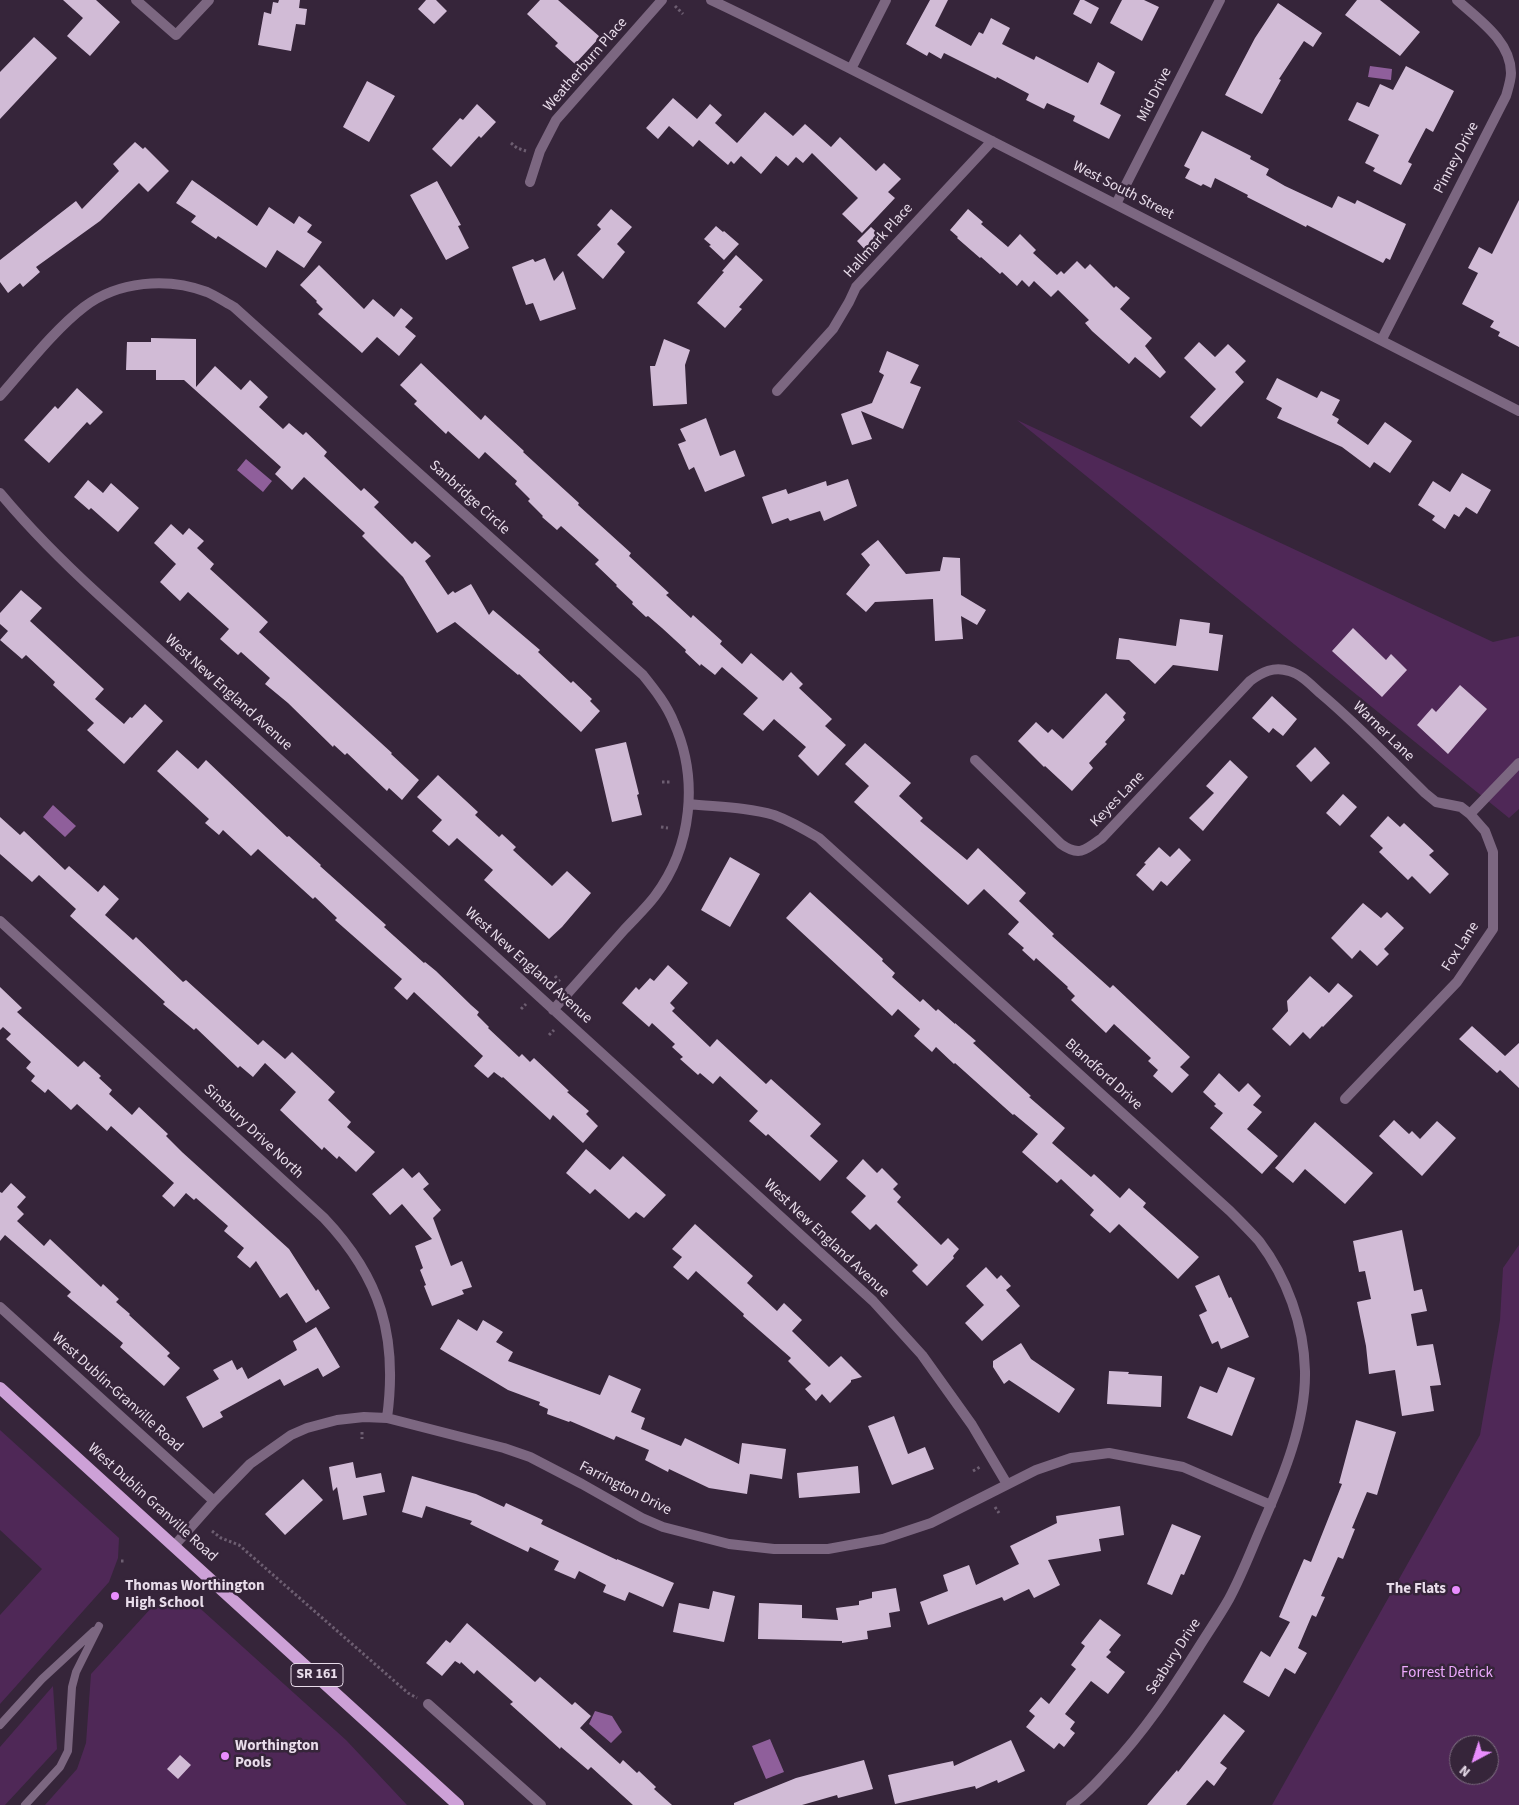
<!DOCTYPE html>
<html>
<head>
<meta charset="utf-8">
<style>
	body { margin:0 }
	#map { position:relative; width:1519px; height:1805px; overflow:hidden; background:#36253a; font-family:"Source Sans 3",sans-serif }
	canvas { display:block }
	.north { position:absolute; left:1449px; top:1735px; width:50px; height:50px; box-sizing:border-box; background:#36253a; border:1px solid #7d6e80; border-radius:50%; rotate:220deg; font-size:14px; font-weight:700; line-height:20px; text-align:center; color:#e8dcea }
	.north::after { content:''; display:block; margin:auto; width:18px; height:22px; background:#e98dfe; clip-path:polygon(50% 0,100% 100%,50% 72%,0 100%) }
</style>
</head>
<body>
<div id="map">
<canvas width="1519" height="1805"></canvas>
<div class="north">N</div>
</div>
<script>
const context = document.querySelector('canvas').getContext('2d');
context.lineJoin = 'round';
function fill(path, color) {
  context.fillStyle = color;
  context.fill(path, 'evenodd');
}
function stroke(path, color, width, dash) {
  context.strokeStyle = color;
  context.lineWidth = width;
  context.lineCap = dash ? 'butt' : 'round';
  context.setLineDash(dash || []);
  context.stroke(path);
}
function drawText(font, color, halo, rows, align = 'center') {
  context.font = font + ' "Source Sans 3",sans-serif';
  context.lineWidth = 5;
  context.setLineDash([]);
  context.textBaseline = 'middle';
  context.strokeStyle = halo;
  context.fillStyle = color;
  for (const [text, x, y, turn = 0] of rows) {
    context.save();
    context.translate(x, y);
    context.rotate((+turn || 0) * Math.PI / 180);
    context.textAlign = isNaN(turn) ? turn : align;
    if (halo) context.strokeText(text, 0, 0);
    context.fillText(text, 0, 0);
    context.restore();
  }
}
fill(new Path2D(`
	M1017,420L1493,642L1519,636V809L1509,818Z
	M1519,1245V1805H1272L1480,1435L1500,1320L1503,1268ZM1459,1745H1489V1775H1459Z
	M0,1430L119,1538L118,1558L109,1582L0,1704V1615L42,1569L0,1530Z
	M193,1602L346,1740L407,1805H45L77,1769L86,1743L91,1674L153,1606Z
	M53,1686L57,1749L5,1805H0V1747Z`), '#4f2857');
fill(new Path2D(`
	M1370,66L1392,69L1391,80L1368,77Z
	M246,459L272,481L263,492L237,470Z
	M53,805L76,826L65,837L43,817Z
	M595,1711L612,1716L622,1732L611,1743L589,1724Z
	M770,1739L784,1772L766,1779L752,1746Z`), '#8f5f9b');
fill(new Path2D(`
	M63,0H96L120,22L90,56L67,36L83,18Z
	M279,0H300L299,8L307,9L305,25L296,24L291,51L258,45L264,12L271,14L273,2L278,3Z
	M426,0H436L447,11L434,24L418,9Z
	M540,0H558L600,37L575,64L555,46L558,43L527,14Z
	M930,0H948L935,26L971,46L979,32L983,34L991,18L1010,28L1002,44L1034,60L1036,56L1088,83L1098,62L1115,72L1100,104L1121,115L1109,139L1073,121L1075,116L1047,103L1044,109L1026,100L1029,94L997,77L996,79L944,53L941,59L929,52L927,56L906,44Z
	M1080,0H1084L1099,8L1091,24L1073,14Z
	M1122,0H1144L1159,7L1142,41L1110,23Z
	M1357,0H1380L1420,32L1400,56L1345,15Z
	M1278,3L1322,33L1313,47L1304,41L1279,79L1281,80L1262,114L1225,95L1255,38Z
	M34,37L57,58L0,119V72Z
	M1406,66L1454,91L1433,132L1426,128L1408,162L1412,164L1401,185L1373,171L1375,168L1365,163L1379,135L1348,120L1357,102L1369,107L1380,84L1393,90Z
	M367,81L395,96L369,142L343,127Z
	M673,98L697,119L710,104L722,115L715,123L737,143L765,112L793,136L805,124L831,147L840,137L876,171L884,163L901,179L888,192L895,198L862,233L842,214L858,198L812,153L803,163L796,157L788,166L776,156L761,174L741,156L734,164L731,161L728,165L699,140L693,147L669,126L658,139L646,128Z
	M477,104L496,122L481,138L479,136L451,167L432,149L460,118L463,120Z
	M1202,131L1251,156L1250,159L1269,169L1266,175L1285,186L1332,208L1338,196L1355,204L1357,200L1406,224L1390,260L1386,258L1383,263L1307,225L1306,227L1247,197L1248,195L1215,178L1211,188L1203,184L1201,186L1185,178L1190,169L1184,166Z
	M135,142L143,149L145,147L169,171L148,192L139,183L100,221L36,267L40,272L23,287L20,283L8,293L0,282V260L76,201L82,209L119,171L113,164Z
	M192,180L257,226L269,207L294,224L299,216L312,225L307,232L322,242L304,268L277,250L266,268L218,236L216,239L191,222L196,216L176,203Z
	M437,181L461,225L458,226L469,248L446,260L410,195Z
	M1519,200V347L1498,336L1500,332L1490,327L1494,321L1462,304L1478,273L1468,268L1479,247L1492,254Z
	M611,209L632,227L617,244L625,252L603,279L577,255L601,229L597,225Z
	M968,209L983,222L981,224L1008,247L1020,234L1036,250L1033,253L1057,275L1061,271L1064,274L1077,261L1085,269L1090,264L1114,288L1116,286L1130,298L1120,309L1152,338L1145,346L1166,372L1160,378L1135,357L1129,364L1092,331L1085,323L1089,320L1058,290L1051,297L1034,281L1029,287L1022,280L1017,286L1002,272L1000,274L981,257L980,258L957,238L958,237L950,230Z
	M716,226L723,232L724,231L739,244L724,260L709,246L711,245L704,239Z
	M871,227L885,240L870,255L857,241Z
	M736,255L763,280L739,307L742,309L725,328L697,303L724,272L722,271Z
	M545,258L554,281L563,271L576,309L540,321L533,303L526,305L512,267L533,259L535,262Z
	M319,265L364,309L373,299L394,317L401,308L413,318L405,327L416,336L399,356L377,337L362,353L318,314L323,309L316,302L317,301L300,285Z
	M151,338L196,339V387L215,366L241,390L250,380L268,397L259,407L283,429L289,423L303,435L306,432L327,452L324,456L361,491L364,488L379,502L374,507L412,544L415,541L431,556L425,561L448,595L453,591L455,593L471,584L489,615L493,610L540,650L538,652L571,683L573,681L592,699L590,701L600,711L581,732L519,674L518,675L455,622L437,633L403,577L362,536L365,533L304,477L292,490L275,474L281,467L184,380H156V370H126L127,342H151Z
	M664,339L690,350L685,365L687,404L653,406L650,366H655Z
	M1199,342L1215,357L1228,344L1246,361L1235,372L1244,382L1201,427L1190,417L1216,389L1184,358Z
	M887,351L919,365L910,383L921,387L903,429L861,411L872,439L852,445L841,414L872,403L884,375L879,372Z
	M421,363L481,420L485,415L524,451L523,452L579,503L578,505L631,553L629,556L669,593L666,595L691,618L693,615L722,641L720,644L742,664L751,653L783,681L791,672L803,684L799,688L832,719L825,726L846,745L818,776L798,756L806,747L774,719L763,731L743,714L758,698L722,667L715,675L701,664L700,666L685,652L686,650L662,628L648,616L646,617L632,604L633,602L616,586L617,585L595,564L599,560L561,526L557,530L542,517L543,516L528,501L530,499L515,484L517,481L485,452L479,459L448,431L446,434L414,404L417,401L400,385Z
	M1277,378L1317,398L1321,391L1340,400L1332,415L1339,419L1337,423L1368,445L1385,422L1412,441L1390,473L1374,462L1370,468L1342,447L1277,418L1282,408L1266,399Z
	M77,388L103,412L90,425L87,422L49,463L24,440L55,406L58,409Z
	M706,418L720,456L735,450L745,476L705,492L694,467L689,470L678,444L686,441L680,429Z
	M1462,473L1491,490L1477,514L1466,507L1459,517L1454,514L1445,529L1432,520L1435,516L1418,505L1433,481L1450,492Z
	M848,479L857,506L824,521L820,511L790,521L788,518L772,524L762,497L786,489L788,494L826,481L827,486Z
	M88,480L103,493L111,483L139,508L118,532L91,508L89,510L74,497Z
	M171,524L183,535L189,528L204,541L197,548L214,564L210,569L268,622L259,632L392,753L391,754L419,780L402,800L389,788L387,791L347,753L345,755L334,745L333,747L288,703L265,684L270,678L241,652L238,655L220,639L229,629L188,592L180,601L160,582L176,564L154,543Z
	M878,540L906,574L940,571L943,557L960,558L961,595L986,610L977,625L961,616L963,639L935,641L933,599L875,602L866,612L846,594L870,565L861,554Z
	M21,590L42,608L30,621L104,689L95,699L124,724L130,717L132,718L145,704L163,721L124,764L87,730L94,723L53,685L55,682L26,655L22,659L0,640L8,631L0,624V613Z
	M1180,619L1210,623L1209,633L1223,635L1218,671L1173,665L1155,684L1129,660L1116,659L1119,638L1176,646Z
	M1353,628L1386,660L1391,654L1407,670L1382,697L1332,651Z
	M1460,685L1487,709L1448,754L1417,725L1432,708L1436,712Z
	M1106,693L1126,713L1123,717L1125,720L1105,742L1107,744L1089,763L1093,768L1072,791L1045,766L1044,767L1018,741L1036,722L1048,733L1052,729L1063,739Z
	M1272,696L1297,719L1283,736L1273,728L1269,733L1252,718Z
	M626,742L639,794L637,795L642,815L612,822L595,749Z
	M865,743L911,783L899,796L923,818L920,821L967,860L978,848L1026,893L1019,901L1054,934L1052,936L1110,988L1113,985L1190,1057L1180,1067L1189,1075L1172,1093L1153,1076L1158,1070L1148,1061L1151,1058L1114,1024L1106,1033L1071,1000L1075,996L1067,988L1068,987L1036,958L1034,961L1022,950L1024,948L1008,934L1019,922L984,889L968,905L854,802L869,786L845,764Z
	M1315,747L1330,763L1311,782L1296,766Z
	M177,750L198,769L206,760L287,837L289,836L321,865L320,866L386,925L384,927L424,963L425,962L436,971L471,1005L479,1012L477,1015L489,1027L488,1028L519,1057L522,1054L530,1062L534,1058L569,1091L567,1092L589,1111L586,1114L598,1126L583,1143L553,1115L550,1120L503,1077L502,1078L494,1072L488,1078L474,1066L483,1056L414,992L407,1000L394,988L402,979L335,920L337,918L315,897L313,899L258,849L251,856L223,830L219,835L205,823L209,819L157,771Z
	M1230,760L1248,777L1203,831L1189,818L1214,793L1206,786Z
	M438,775L478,812L475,815L499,837L502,834L516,847L513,850L552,886L567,871L591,893L562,927L549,939L484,880L493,870L457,838L449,846L432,831L442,820L417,797Z
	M1343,794L1357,807L1340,826L1326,813Z
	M1388,816L1400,827L1404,823L1434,851L1429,855L1449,874L1430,894L1412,876L1408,880L1379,852L1383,848L1370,836Z
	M0,817L20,835L24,831L65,870L69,866L98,892L104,885L119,899L105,915L133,940L136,937L183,982L186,980L258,1045L263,1040L285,1059L292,1052L335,1092L328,1100L351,1122L347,1127L375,1152L356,1172L339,1156L337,1159L324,1147L322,1150L280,1110L296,1092L265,1063L253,1077L240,1066L238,1068L196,1028L194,1030L163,1004L165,1002L70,916L76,909L39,875L32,882L0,854Z
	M1159,847L1170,857L1179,848L1191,860L1167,886L1161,881L1153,891L1136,875L1146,864L1144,863Z
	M730,857L760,874L730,927L701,910Z
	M810,892L883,959L882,961L895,973L892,977L920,1002L923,999L936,1011L938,1009L955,1024V1023L976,1041L973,1043L1031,1096L1029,1097L1065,1128L1052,1143L1091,1177L1094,1174L1120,1198L1129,1188L1146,1203L1143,1207L1199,1257L1178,1279L1119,1224L1110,1233L1090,1215L1094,1210L1061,1179L1057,1183L1022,1152L1038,1134L1014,1114L1013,1115L955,1063L954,1064L936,1047L932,1052L914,1036L920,1029L898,1009L892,1016L786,918Z
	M1363,903L1381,918L1387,912L1404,928L1384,949L1389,954L1377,966L1360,950L1352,959L1331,938Z
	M668,965L688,983L670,1003L675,1008L672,1011L710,1047L717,1039L766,1084L771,1079L821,1124L810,1136L838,1161L820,1181L768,1134L766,1136L749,1121L758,1111L720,1076L713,1084L700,1073L698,1075L680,1059L683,1057L672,1047L675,1044L652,1023L649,1027L622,1003L636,987L639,990L650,978L654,981Z
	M1310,976L1329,993L1338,983L1353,996L1323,1027L1322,1026L1310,1039L1303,1032L1290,1046L1272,1029L1288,1011L1287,1001Z
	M0,987L22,1008L17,1012L78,1067L84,1061L101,1076L99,1078L112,1090L109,1094L132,1115L139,1107L168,1134L166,1136L182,1152L289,1249L316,1291L318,1289L330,1308L306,1323L287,1293L280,1298L256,1261L250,1268L237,1257L244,1248L224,1231L228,1226L196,1198L194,1200L186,1193L174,1207L162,1196L174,1183L111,1126L107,1131L77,1104L71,1110L48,1089L45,1093L31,1081L35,1076L26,1068L31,1062L6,1039L11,1034L3,1027L0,1030Z
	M1472,1026L1505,1056L1519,1043V1088L1500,1070L1497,1073L1459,1039Z
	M1219,1073L1239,1092L1248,1083L1261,1096L1253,1105L1262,1112L1247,1129L1278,1156L1262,1174L1210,1128L1223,1113L1214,1106L1216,1104L1203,1092Z
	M1394,1120L1409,1134L1412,1131L1420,1139L1437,1121L1456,1138L1422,1176L1379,1136Z
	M1315,1122L1373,1173L1345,1204L1305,1169L1293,1183L1275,1168Z
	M586,1149L610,1170L623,1156L666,1195L644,1218L636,1212L629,1219L595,1189L590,1194L566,1173Z
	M863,1159L877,1173L882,1168L898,1184L893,1189L901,1197L897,1202L941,1245L948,1238L959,1249L953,1256L954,1258L927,1286L912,1271L918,1265L876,1224L870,1230L851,1212L866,1196L846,1178Z
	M403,1168L412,1178L419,1172L429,1184L423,1189L441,1210L433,1218L451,1266L462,1261L472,1287L462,1290L464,1294L432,1306L424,1286L426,1285L420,1270L423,1268L415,1246L432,1239L402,1204L390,1215L372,1194Z
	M11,1183L26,1197L17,1207L24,1214L17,1221L44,1246L50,1239L101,1287L103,1284L119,1299L116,1302L130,1314L129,1315L170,1353L167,1356L180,1368L164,1386L120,1347L123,1343L67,1296L71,1292L5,1235L0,1241V1192L2,1193Z
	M695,1224L753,1276L747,1283L777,1311L784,1303L802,1320L792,1331L829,1367L841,1356L862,1377L851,1380V1382L830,1403L822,1394L816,1401L805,1389L811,1384L788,1361L791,1358L743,1316L744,1314L696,1271L688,1280L673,1267L682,1257L672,1249Z
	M1402,1230L1414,1291L1422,1289L1427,1311L1411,1314L1417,1346L1433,1344L1441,1385L1430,1386L1434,1411L1402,1416L1395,1370L1369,1374L1366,1346L1357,1302L1371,1299L1365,1271L1359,1272L1353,1241Z
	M986,1267L997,1279L1001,1275L1011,1286L1006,1290L1020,1306L982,1341L965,1323L984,1305L966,1286Z
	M1219,1275L1229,1298L1231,1297L1249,1337L1221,1349L1218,1341L1212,1344L1199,1315L1207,1311L1195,1286Z
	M458,1319L477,1331L483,1320L503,1332L496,1342L513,1352L508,1361L600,1395L609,1375L641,1389L631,1412L645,1418L641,1429L681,1446L685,1438L739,1464L742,1443L786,1449L782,1479L750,1474L747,1494L709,1488L669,1469L668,1472L645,1460L649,1450L616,1436L614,1440L570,1421L569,1422L547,1414L548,1409L539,1405L540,1402L508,1390L440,1349Z
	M316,1327L340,1367L323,1377L318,1368L284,1386L280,1379L220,1412L223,1417L203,1428L186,1397L219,1379L213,1370L232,1360L237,1370L242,1367L248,1379L297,1350L293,1341Z
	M1021,1343L1031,1359L1075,1389L1059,1413L1009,1380L1004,1384L993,1367V1361Z
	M1228,1367L1255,1378L1232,1436L1187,1418L1200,1386L1217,1393Z
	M1109,1371L1129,1372L1128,1374L1162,1376L1161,1407L1107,1404Z
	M894,1416L908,1454L925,1447L934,1469L892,1485L868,1426Z
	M1356,1420L1396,1432L1377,1495L1367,1492L1352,1528L1355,1529L1343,1559L1338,1557L1321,1596L1325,1597L1316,1617L1312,1615L1298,1648L1307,1653L1295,1674L1285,1668L1269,1697L1243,1682L1261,1651L1270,1657L1290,1622L1279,1617L1304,1559L1311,1562L1342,1484L1339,1483Z
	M353,1462L356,1478L381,1473L385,1492L363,1496L367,1515L343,1520L337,1487L333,1491L329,1467Z
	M858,1466L860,1493L799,1498L797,1473Z
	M412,1476L476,1494L504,1507L506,1503L543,1520L541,1524L617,1560V1559L674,1583L663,1607L629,1592L625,1601L603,1592L606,1585L579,1571L575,1579L554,1570L559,1561L530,1547L528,1552L470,1524L472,1521L426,1506L422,1518L402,1512Z
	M303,1479L323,1500L285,1535L265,1514Z
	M1120,1506L1124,1535L1099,1539L1101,1551L1048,1560L1060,1585L1034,1598L1029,1589L1004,1601L1002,1597L928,1625L920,1602L948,1591L943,1575L969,1565L976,1585L1019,1564L1010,1546L1057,1523L1056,1516Z
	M1172,1524L1201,1536L1184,1575L1181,1574L1172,1595L1147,1584Z
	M896,1588L900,1611L889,1613L891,1627L867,1631L868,1639L842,1643V1641L758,1639L759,1603L802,1605V1618L838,1620L836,1608L859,1605V1601L872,1598V1592Z
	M713,1591L735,1596L724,1642L673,1632L679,1603L709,1609Z
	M1100,1619L1121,1635L1109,1650L1111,1652L1106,1657L1125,1672L1108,1694L1091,1681L1065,1714L1075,1722L1070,1729L1075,1733L1064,1747L1059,1743L1054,1749L1026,1727L1035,1716L1029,1711L1041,1697L1049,1704L1076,1669L1071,1665L1085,1646L1081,1643Z
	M467,1623L535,1682L540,1677L572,1705L575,1702L591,1716L580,1728L620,1764L623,1760L637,1773L639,1771L656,1787L654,1789L672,1805H633L591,1767L588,1770L561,1747L560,1749L510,1704L513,1702L477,1670L474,1674L461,1662L460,1664L455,1661L442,1676L426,1663L446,1640L450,1643Z
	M1224,1714L1245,1731L1220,1763L1227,1768L1214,1786L1207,1780L1186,1805H1147L1177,1770L1178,1772Z
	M1011,1740L1025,1771L998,1783L997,1780L976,1789L975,1786L895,1804L888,1775L953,1761L954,1766Z
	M180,1755L191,1765L178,1779L167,1769Z
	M864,1760L873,1789L838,1798L837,1795L802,1805H734V1803L796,1778Z`), '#d1bbd6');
stroke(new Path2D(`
	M675,6L683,14
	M511,143L517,148L526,151
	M662,782H671
	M661,827L668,828
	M555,976L560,982
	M521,1009L526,1004
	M549,1035L554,1030
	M362,1432V1439
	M973,1471L980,1467
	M995,1507L999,1513
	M212,1531L221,1538L239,1545L408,1693L417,1698
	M121,1561H125
	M164,1596L167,1599`), '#6d5e71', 3, [2.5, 2.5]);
stroke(new Path2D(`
	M0,1725L42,1679L94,1631
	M25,1805L60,1767L68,1751L72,1687L76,1672L99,1626`), '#7c6781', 8);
stroke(new Path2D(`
	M136,0L176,35L209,0
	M711,0C821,52 928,109 1037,164C1198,246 1359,328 1519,411
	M851,69L886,0
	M530,182L540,151L556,120L662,0
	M1116,204L1220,0
	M1382,339L1506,96C1508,89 1511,80 1511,73C1511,41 1478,19 1457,0
	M777,391L833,329L849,302L856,287L992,141
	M0,396C25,368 54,330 84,307C118,281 167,277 207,292C216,296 225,302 234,307L643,675C655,690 667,705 674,723C699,779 692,847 655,896C646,908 634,919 624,930C601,956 577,983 553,1010
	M0,493C30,529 63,562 98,594L873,1301L922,1355L972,1425L1007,1484
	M975,760L1061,844C1079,857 1086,850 1102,838L1250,681C1262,672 1274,666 1289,671C1301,674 1311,685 1320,693C1357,724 1390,759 1425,793L1436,802L1461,807L1470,814L1485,831L1493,852V929L1457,982L1345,1099
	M689,804C717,807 747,807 774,815C790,821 804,829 819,838L1230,1211C1240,1221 1250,1231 1259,1241C1287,1278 1304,1325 1305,1371C1306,1422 1283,1477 1263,1523C1252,1548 1242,1575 1229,1599C1220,1615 1209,1631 1199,1647C1172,1690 1144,1732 1109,1769C1097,1782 1086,1795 1071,1805
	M1470,814L1519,763
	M0,921L324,1218C381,1278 398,1337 387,1418
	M0,1307L214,1501
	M174,1546L214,1501L250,1464L291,1435L307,1428L337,1420L364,1417L387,1418L504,1448L530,1457L582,1484L642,1518L663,1527L729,1544L774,1549H828L883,1539L931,1523L1036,1470L1071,1458L1109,1453L1183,1467L1271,1505
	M428,1704L541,1805`), '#7c6781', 10);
stroke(new Path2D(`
	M0,1388L458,1805`), '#cda1d7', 12);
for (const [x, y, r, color] of [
	[1456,1590,5,"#e98dfe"],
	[115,1596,5,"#e98dfe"],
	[225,1756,5,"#e98dfe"]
]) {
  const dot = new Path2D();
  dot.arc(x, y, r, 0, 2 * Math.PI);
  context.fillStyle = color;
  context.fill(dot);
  stroke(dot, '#36253a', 2);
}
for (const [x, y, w] of [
	[317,1675,52]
]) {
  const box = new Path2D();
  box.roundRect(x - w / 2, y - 11.5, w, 23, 4);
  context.fillStyle = '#36253a';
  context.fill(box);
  stroke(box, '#e8dcea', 1);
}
drawText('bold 14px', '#e8dcea', null, [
	["SR 161",317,1675]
]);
drawText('15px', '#e8dcea', '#36253a', [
	["Weatherburn Place",586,65,-49],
	["Mid Drive",1155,95,-63],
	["Pinney Drive",1457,158,-62],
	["West South Street",1123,191,27],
	["Hallmark Place",879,241,-48],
	["Sanbridge Circle",469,498,42],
	["West New England Avenue",228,693,42],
	["Warner Lane",1383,732,44],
	["Keyes Lane",1118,800,-46],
	["Fox Lane",1461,947,-57],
	["West New England Avenue",528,966,42],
	["Blandford Drive",1103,1075,42],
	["Sinsbury Drive North",253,1132,43],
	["West New England Avenue",826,1239,43],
	["West Dublin-Granville Road",117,1393,42],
	["Farrington Drive",625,1489,27],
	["West Dublin Granville Road",152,1503,42],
	["Seabury Drive",1174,1657,-57]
]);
drawText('bold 15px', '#e8dcea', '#36253a', [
	["Thomas Worthington",125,1587],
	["High School",125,1604],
	["The Flats",1446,1590,"right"],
	["Worthington",235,1747],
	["Pools",235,1764]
], 'left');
drawText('15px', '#eeaafe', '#36253a', [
	["Forrest Detrick",1447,1674]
]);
</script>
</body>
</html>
